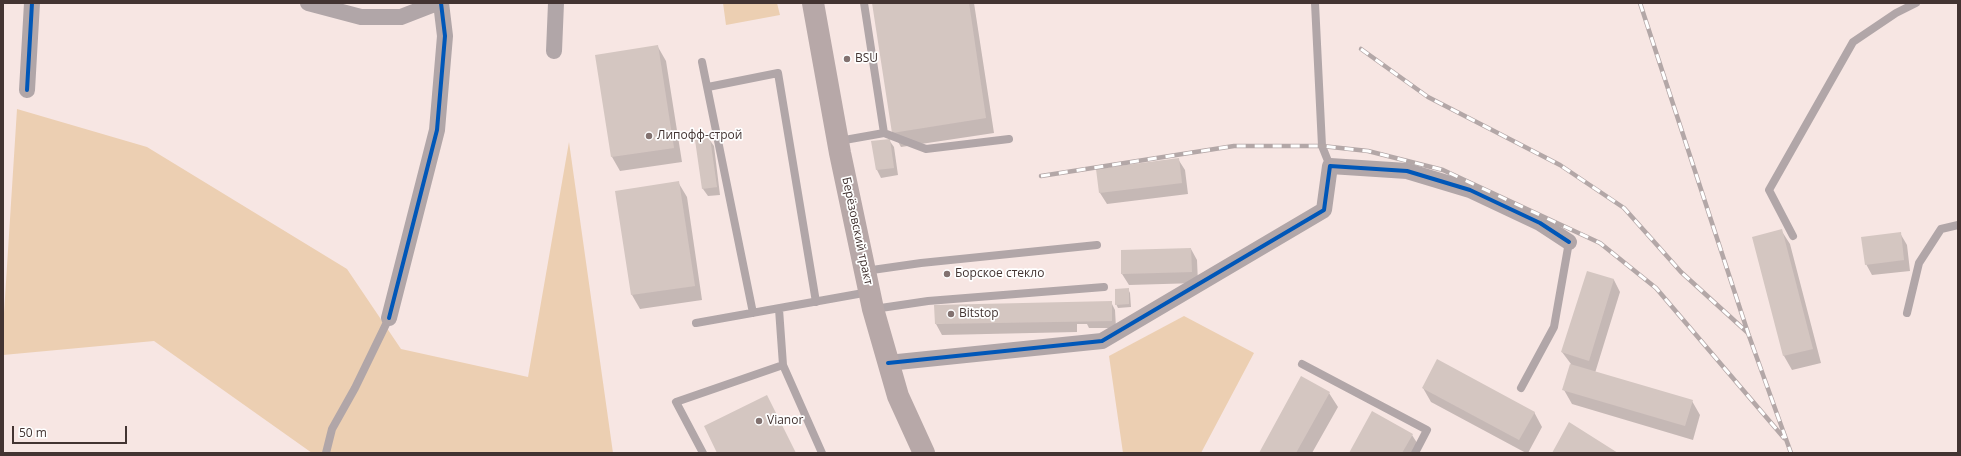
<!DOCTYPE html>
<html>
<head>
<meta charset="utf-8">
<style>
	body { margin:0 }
	#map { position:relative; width:1961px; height:456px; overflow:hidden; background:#f7e6e3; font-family:"Open Sans",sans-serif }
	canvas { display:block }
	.frame { position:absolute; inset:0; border:4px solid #433432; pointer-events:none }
	.scale { position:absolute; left:12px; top:426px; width:115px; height:18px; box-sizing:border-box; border:2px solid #433432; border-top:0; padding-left:5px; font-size:12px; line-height:14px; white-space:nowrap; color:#433432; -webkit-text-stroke:3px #fff; paint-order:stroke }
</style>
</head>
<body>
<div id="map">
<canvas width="1961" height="456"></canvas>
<div class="frame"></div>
<div class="scale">50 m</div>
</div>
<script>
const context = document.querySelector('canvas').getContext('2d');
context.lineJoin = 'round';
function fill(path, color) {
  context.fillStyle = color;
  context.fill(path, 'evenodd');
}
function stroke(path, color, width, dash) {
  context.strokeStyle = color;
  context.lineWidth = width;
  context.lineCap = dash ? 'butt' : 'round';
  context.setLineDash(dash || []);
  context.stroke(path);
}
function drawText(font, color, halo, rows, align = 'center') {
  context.font = font + ' "Open Sans",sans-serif';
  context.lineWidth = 3.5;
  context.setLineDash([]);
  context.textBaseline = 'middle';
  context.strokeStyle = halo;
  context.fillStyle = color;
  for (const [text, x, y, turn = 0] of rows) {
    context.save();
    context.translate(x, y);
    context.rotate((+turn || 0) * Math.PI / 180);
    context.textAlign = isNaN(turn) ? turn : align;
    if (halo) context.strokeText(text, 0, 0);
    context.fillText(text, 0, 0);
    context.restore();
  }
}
fill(new Path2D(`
	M723,3H777L780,15L726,25Z
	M17,109L147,147L347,269L401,349L528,377L569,142L613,453H312L154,341L3,355V329Z
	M1184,316L1254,353L1201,453H1123L1109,356Z`), '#eccfb2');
fill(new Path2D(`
	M873,3H974L994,133L901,147L893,133Z
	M658,47L666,61L682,162L620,171L612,157L597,56Z
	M709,139L714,146L720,195L708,196L703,189L696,141Z
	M889,140L894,147L898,175L881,178L877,170L873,142Z
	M1178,159L1185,170L1188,194L1107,204L1100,193L1098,170Z
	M678,182L687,197L702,300L640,309L632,295L617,192Z
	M1781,230L1790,244L1821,363L1792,370L1784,356L1753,238Z
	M1900,233L1907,245L1910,271L1872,275L1866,264Z
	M1191,249L1197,260L1198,283L1129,285L1122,274Z
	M1588,272L1614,280L1620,292L1595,373L1692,401L1700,415L1693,440L1572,404L1564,390L1571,364L1562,352Z
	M1128,289L1130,293L1131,307L1118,308L1116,304Z
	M1111,302L1115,310L1116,328H1089L1087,324H1077V332L942,335L936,324Z
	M1423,388L1534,412L1542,427L1528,453H1526L1431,402Z
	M1329,393L1338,407L1312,453H1260Z
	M1412,435L1421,449L1418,453H1350Z`), '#0003');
fill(new Path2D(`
	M872,3H969L986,118L892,133Z
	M658,45L674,148L611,157L595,55Z
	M710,138L717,187L702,189L695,140Z
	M890,139L894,168L876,170L871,141Z
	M1179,158L1182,183L1099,193L1096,169Z
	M679,181L695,286L631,295L615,191Z
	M1782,229L1813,349L1783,356L1752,237Z
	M1901,232L1904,260L1865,265L1861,237Z
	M1191,248L1192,272L1121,274V250Z
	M1587,271L1614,279L1589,361L1561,352Z
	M1129,288V304L1115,305V289Z
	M1112,301V321L935,324L934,305Z
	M1437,359L1535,412L1519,440L1422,388Z
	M1570,364L1693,400L1685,426L1562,390Z
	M1301,376L1330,392L1296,453H1259Z
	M767,395L796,453H717L704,426Z
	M1372,411L1413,434L1402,453H1349Z
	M1569,422L1618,453H1552Z`), '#d4c6c1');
stroke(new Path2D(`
	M1315,3L1322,146L1330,166
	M702,62L753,313
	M708,87L778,73L816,302
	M884,133L926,149L1009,139
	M839,141L884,133L864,3
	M1793,236L1769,190L1853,42L1896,13L1916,3
	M865,271L921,263L1097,245
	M779,309L783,365L822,453
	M874,309L928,301L1104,287
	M1907,313L1919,263L1941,229L1958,225
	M696,323L869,292
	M1302,364L1427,430L1415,453
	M1521,388L1554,327L1569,242
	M326,453L332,429L355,388L389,318
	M703,453L676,402L783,365`), '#b1a6a8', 8);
stroke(new Path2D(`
	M308,3L361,17H401L437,3
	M554,51L556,3
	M27,90L32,3
	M389,318L437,130L445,36L441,3
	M888,363L1102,341L1324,210L1330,166L1407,171L1470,190L1540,223L1569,242`), '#b1a6a8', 16);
stroke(new Path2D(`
	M813,3L840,153L873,309L898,396L924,453`), '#b7a8a8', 22);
const rail = new Path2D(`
	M1640,3L1748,333L1791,453
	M1361,49L1428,97L1560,165L1624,208L1681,272L1748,333
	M1041,176L1234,146H1322L1368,151L1443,170L1600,243L1656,288L1784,438`);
stroke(rail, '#b3a7a7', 4.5);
stroke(rail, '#fff', 3, [9]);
stroke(new Path2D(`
	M27,90L32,3
	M389,318L437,130L445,36L441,3
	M888,363L1102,341L1324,210L1330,166L1407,171L1470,190L1540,223L1569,242`), '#0057b8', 4);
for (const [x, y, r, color] of [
	[847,59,4,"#827270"],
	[649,136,4,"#827270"],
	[947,274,4,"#827270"],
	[951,314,4,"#827270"],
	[759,421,4,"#827270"]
]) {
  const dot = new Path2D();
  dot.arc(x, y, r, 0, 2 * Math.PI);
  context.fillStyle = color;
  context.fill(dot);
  stroke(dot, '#fff', 1.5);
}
drawText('12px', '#433432', '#fff', [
	["BSU",855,59],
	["Липофф-строй",657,136],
	["Борское стекло",955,274],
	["Bitstop",959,314],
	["Vianor",767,421]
], 'left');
drawText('12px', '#433432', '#fff', [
	["Берёзовский тракт",857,231,78]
]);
</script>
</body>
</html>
